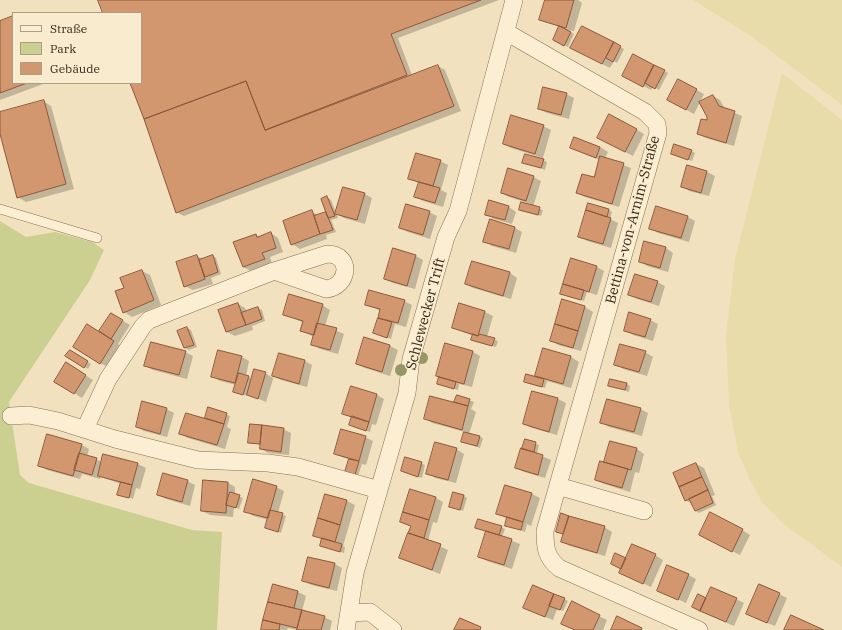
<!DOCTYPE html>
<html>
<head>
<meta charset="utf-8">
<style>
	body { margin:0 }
	#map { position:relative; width:842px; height:630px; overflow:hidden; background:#f2e1be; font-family:"IBM Plex Serif",serif }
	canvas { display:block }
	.legend { position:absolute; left:12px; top:12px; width:130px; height:72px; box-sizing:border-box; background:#f8ebce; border:1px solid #ac9d86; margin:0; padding:5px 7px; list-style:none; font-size:12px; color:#39291b }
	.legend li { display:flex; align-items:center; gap:8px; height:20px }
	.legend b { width:20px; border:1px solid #ac9d86 }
</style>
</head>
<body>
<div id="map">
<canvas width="842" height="630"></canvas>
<ul class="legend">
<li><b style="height:5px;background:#fceed2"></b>Straße</li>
<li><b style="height:11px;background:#cbd091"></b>Park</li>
<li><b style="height:11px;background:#d39770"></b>Gebäude</li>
</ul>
</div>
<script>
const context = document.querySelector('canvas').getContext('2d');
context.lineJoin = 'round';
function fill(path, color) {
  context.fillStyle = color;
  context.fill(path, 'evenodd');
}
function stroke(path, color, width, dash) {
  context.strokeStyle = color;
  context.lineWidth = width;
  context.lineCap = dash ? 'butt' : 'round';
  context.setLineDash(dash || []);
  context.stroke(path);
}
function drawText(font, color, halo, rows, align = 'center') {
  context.font = font + ' "IBM Plex Serif",serif';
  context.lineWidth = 3;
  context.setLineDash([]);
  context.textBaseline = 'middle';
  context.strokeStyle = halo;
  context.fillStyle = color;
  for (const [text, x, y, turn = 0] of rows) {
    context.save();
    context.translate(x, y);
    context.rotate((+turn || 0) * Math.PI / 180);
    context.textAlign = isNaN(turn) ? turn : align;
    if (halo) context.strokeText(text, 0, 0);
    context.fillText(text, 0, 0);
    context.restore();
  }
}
fill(new Path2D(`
	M693,0H842V105L748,34Z
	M782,73L842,120V567L781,522L762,502L750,480L738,452L729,405L726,336L735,259Z`), '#e8dcaa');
fill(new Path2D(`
	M0,221L26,237L55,232L92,242L104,250L90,280L9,402L20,475L29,483L192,530L222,532L217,630H0Z`), '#cbd091');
fill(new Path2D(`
	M99,0H499L398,38L412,75L438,66L445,70L461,111L184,216L176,212L131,83H141V13H104Z
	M546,0H578L582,3L574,31L567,30L574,34L568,47L557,42L560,27L540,20Z
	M13,17V83H46L0,100V22Z
	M582,27L624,49L617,63L614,61L610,68L579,52Z
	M634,55L668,73L659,90L653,86L651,90L631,80Z
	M678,80L704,94L694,114L675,104Z
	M566,94L574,98L569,119L547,113L539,109Z
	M713,96L720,100L725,109L742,116L734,146L706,138L698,134L707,121Z
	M43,101L51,106L74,189L26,202L18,197L0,130V113Z
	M543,126L551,130L543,158L511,148L504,144Z
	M637,130L644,134L633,156L605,142Z
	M574,138L600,147L608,152L605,158L631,168L619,207L585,197L577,193L594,179L600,160L571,148Z
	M691,151L695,153L692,161L672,154Z
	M543,160L547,162L545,170L523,162Z
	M440,161L448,165L441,190L447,193L443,207L423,201L416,197L420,183L409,178Z
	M688,166L707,172L715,176L709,196L689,191L682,186Z
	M533,177L541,181L533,207L543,210L541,216L524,211L531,204L509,197L502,193Z
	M343,188L365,194L372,198L365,224L344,218L336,213Z
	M327,197L331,200L338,218L331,220L336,232L326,235L327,239L300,249L292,244L312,212L318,215L327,212Z
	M509,207L516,212L512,224L494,219L486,214Z
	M609,210L612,212L610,219L618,223L611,248L587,241L579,236Z
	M429,212L437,216L430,239L408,232L400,228Z
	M688,217L695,221L689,242L658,233L650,228Z
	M515,228L522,232L516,253L492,246L484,241Z
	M271,233L278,238L283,252L270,257L272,264L251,271L243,267L256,235L259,237Z
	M645,242L666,248L673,253L668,272L647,266L640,261Z
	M197,256L203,259L213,256L216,258L221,274L211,278L213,284L193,290L185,286Z
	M416,256L423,260L415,289L393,283L385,279Z
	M472,262L510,273L517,278L511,299L473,288L466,284Z
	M597,267L604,271L597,295L587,292L584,301L565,295Z
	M142,271L150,275L161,305L132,317L124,312L125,288Z
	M657,282L665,286L659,306L637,299L630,295Z
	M404,301L412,305L406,327L395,324L391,339L374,333L381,311L366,305Z
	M562,301L585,307L593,312L581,351L558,345L551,340Z
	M238,304L245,308L247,312L258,308L262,310L265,321L252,326L253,330L235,336L227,332L220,311Z
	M322,305L330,310L325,326L344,334L338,354L320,349L312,344L314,337L301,331L304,323L284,314Z
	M460,305L485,312L493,316L487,337L498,341L496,347L476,342L472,340L473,336L453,328Z
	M111,314L130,325L118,344L121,346L108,367L100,363V332Z
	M650,320L658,324L653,341L633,335L625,330Z
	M187,328L191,330L197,347L189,350L185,348L179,331Z
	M365,338L390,346L398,350L390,376L365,368L357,364Z
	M544,349L571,357L579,362L571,388L547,381L545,388L528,383L540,378L536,376Z
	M70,351L91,364L88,369L67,356Z
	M185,352L193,356L187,379L153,370L145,366Z
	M473,352L480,356L472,387L459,384L458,390L438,384L440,378L437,376Z
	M645,352L653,357L647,376L623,369L616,364Z
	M279,354L305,361L312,365L307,387L281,380L274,376L266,402L247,394V396L238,393L236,385L220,381L212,376L242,357L249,361L246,376L252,379L265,373L273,378Z
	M74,368L93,380L82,398L74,393Z
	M627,384L630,386L629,392L609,385Z
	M533,392L558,399L566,403L557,435L532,428L524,424Z
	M377,395L384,399L376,425L372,424L370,432L350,425L352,418L344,413Z
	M457,396L474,402L471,409L476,412L469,434L483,438L480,448L462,442L465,432L432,423L425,418L455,404Z
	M166,409L174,413L167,437L144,431L137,427Z
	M209,409L230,416L227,427L231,429L225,449L188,438L181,434L206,420Z
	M640,409L648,413L642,436L609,427L602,423Z
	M251,425L283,429L291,433L289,455L268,453L261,449V445L249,442Z
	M365,437L373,441L366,465L362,464L358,476L350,474V460L335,454Z
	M526,440L539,445L537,454L551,460L545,478L524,472L516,468Z
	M611,442L637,449L644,454L639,473L635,472L630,492L604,484L596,480L605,463Z
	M82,445L89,449L87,456L102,462L104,455L138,464L146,468L140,489L136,488L133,499L118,494L121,484L101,477L100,479L82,474L80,479L47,470L39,465Z
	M456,449L464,454L456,483L435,478L428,473Z
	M406,458L425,465L422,478L402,471Z
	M696,464L704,468L715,495L712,496L716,505L699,513L696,511L693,504L685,500Z
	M187,481L195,485L190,506L166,499L158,495Z
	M228,483L235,487V495L243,498L239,509L234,507L233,517L210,515L202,511Z
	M505,486L532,494L540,498L531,526L527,524L525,532L506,525L508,519L497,513Z
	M276,487L284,491L278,513L286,516L281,533L266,528L269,520L253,516L246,511Z
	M326,495L347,501L355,505L343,546L345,547L344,553L321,546L323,540L320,539L323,540Z
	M464,496L467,498L463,511L450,506Z
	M436,498L443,502L437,523L433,522L428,541L448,550L440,574L400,558L412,526L401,522Z
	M562,515L604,527L612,532L605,556L570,546L562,542L564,534L560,533Z
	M501,527L505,529L502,537L520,544L512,569L487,561L479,557Z
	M742,530L750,535L740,555L708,539Z
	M655,555L663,560L651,587L621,573L627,559Z
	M335,564L342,568L337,591L311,585L304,581Z
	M688,575L696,579L686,603L658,590Z
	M273,585L298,592L306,596L302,611L324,617L332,621L330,630H297L288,628L287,630H262Z
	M779,594L787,598L775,626L755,618Z
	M564,599L568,601L563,611L557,609L553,620L524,608Z
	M707,599H736L744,603L734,626L709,615Z
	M572,603L607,620L603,630H575Z`), '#0003');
const building = new Path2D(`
	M98,0H481L391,34L407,75L265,130L246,81L144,119L130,83H141V13H103Z
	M545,0H574L566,28L539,20Z
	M13,16V83H27L0,93V21Z
	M559,26L571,32L564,46L553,40Z
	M582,26L614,42L602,64L570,48Z
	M614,42L621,46L613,62L606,58Z
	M633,54L654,65L643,87L622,76Z
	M438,65L454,106L176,213L144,119L246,81L265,130Z
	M654,65L665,70L655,89L645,83Z
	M678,79L697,89L686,110L667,100Z
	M543,87L567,93L561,115L538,109Z
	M713,95L719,106L735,111L726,143L697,134L701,119L707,120V117L699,102Z
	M44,100L66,184L17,198L0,134V112Z
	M609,114L637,129L625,152L597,138Z
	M511,115L544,125L535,154L503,144Z
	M574,137L600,147L596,158L570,148Z
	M674,144L692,150L688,160L671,154Z
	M416,153L441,160L433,186L408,179Z
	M525,154L544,159L541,168L522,163Z
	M600,156L624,163L612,204L576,193L582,174L594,177Z
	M687,165L707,171L701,193L681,187Z
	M508,168L534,176L526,201L501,193Z
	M419,182L440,188L435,203L414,197Z
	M343,187L365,193L357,220L335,214Z
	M327,196L335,216L328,218L321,199Z
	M489,200L509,206L505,220L485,215Z
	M521,202L540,207L538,215L519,210Z
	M588,203L609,209L607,217L586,210Z
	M406,204L430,211L423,235L399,228Z
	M656,206L688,216L681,238L649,229Z
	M312,210L320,234L291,245L283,221Z
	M586,210L611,218L603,244L578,237Z
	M326,212L333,230L320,234L314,216Z
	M490,219L515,227L509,249L483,242Z
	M271,232L276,248L262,253L265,259L243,267L233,242L256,234L257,237Z
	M644,241L666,247L660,268L639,262Z
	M393,248L416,255L407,286L384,279Z
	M197,255L205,279L184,287L176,262Z
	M213,255L218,272L205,277L199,260Z
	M571,258L597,266L589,292L563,284Z
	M472,261L510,272L503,296L465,284Z
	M142,270L154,300L123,313L115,291L124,288L120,278Z
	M635,274L658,281L651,302L628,295Z
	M563,284L584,290L581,300L560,294Z
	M369,290L405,300L398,323L378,318L380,309L365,305Z
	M289,294L323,304L314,335L300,331L303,321L283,315Z
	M562,299L585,306L578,331L555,324Z
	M238,303L246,325L226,332L218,310Z
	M459,303L485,311L478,336L452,328Z
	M258,307L262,319L246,325L241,313Z
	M629,312L651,319L645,337L624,331Z
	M111,313L123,320L111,339L99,331Z
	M378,318L392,322L387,338L373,333Z
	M317,323L337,328L330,350L311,345Z
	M87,324L114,341L100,364L73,347Z
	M555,324L578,331L573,348L550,341Z
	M187,327L194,345L184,348L177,331Z
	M473,334L478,336L479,334L495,338L492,346L471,340Z
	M364,337L390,345L382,372L356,364Z
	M151,342L186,351L179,375L144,366Z
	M445,343L473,351L464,384L436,376Z
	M620,344L646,351L639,372L614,365Z
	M543,348L571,356L563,384L535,376Z
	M70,350L88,361L84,368L65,356Z
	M218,350L242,356L235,383L211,377Z
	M279,353L305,360L299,384L272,376Z
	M66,362L86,375L74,394L54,382Z
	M254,369L266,372L258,399L247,395Z
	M239,373L249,376L243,395L233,392Z
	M526,374L544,379L542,387L524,382Z
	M439,377L456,382L454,389L437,384Z
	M610,379L627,383L625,390L608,386Z
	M351,386L377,394L369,422L342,414Z
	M532,391L558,398L549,432L523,424Z
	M457,395L470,399L468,406L454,402Z
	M430,396L468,406L462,430L424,419Z
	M607,399L641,408L634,432L600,423Z
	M142,401L167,408L160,434L136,427Z
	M208,407L227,413L224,424L205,418Z
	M186,413L224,424L217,445L179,434Z
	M352,416L369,422L366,431L349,425Z
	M250,424L262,425L260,444L248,443Z
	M262,425L284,428L281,452L260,449Z
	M341,429L366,436L359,461L334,454Z
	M464,432L480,436L477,446L461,442Z
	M47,434L82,444L73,476L38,466Z
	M525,439L536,442L534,452L522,449Z
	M610,441L637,448L631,470L604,462Z
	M435,442L457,448L448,480L426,474Z
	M521,448L543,455L538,475L515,468Z
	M79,453L97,458L92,475L74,470Z
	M103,454L138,463L132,485L98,476Z
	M405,457L422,462L418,477L401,471Z
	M349,459L359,461L355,475L345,472Z
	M600,461L628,469L622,488L595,480Z
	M696,463L702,477L679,487L673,473Z
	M163,473L188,480L182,502L157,495Z
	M702,477L708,490L685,501L679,487Z
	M253,479L277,486L268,518L244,512Z
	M203,480L228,482L226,513L201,511Z
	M121,482L132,485L129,498L117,495Z
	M505,485L532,493L523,522L496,514Z
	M410,489L436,497L429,520L403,512Z
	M708,490L713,503L695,511L689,499Z
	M230,492L240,495L236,508L226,505Z
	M453,492L464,495L460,510L449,507Z
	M325,494L347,500L340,525L318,518Z
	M270,510L283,513L278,532L265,528Z
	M403,512L429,520L424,538L408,533L411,526L400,522Z
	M710,512L743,529L732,552L699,535Z
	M561,513L569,516L563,534L556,532Z
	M569,516L605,526L597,553L561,542Z
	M507,517L523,522L521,530L505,526Z
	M318,518L340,525L335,542L313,536Z
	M478,519L502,526L499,535L475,528Z
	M486,531L512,539L504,565L478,557Z
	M408,533L441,544L432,570L399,558Z
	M322,538L342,544L340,552L320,546Z
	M632,544L656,554L643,584L619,573Z
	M615,553L626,558L621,569L611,564Z
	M308,557L335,563L329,588L302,581Z
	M667,565L689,574L678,600L657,591Z
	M273,584L298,591L294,608L268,602Z
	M759,584L780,593L767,623L746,614Z
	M533,585L554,594L545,617L523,608Z
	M711,587L737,598L726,622L700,611Z
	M554,594L565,598L560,610L549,606Z
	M698,594L706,598L700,611L692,607Z
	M572,601L600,615L593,630H575L561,624Z
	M268,602L302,610L297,628L263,620Z
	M302,610L325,616L321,630H297Z
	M791,615L824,630H784Z
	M617,616L642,628L641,630H611Z
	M460,618L481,627L480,630H454Z
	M263,620L280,624L279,630H261Z`);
fill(building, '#d39770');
stroke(building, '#8d5839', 1);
const service = new Path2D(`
	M0,209L97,238`);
const minor = new Path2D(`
	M506,32L645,112L657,124L658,133L545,531C545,548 546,557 559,568L699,630
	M11,416L29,415L58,421L115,439L198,460L268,463L298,467L379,490
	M85,429L108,379L143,326L149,320L274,271L326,289C349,287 353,254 327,254L274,271
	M558,486L644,511
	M349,613L370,612L393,630
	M346,630L355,573L407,393L411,359L446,237L458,211L514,0`);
stroke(service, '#8b7055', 10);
stroke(minor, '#8b7055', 18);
stroke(service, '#fceed2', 9);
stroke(minor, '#fceed2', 17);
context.fillStyle = '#969667';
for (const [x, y] of [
	[422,358],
	[401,370]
]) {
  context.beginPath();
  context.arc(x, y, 6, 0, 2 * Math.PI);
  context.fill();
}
drawText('14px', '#39291b', '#f8ebce', [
	["Bettina-von-Arnim-Straße",633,220,-75],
	["Schlewecker Trift",426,314,-75]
]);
</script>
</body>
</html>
